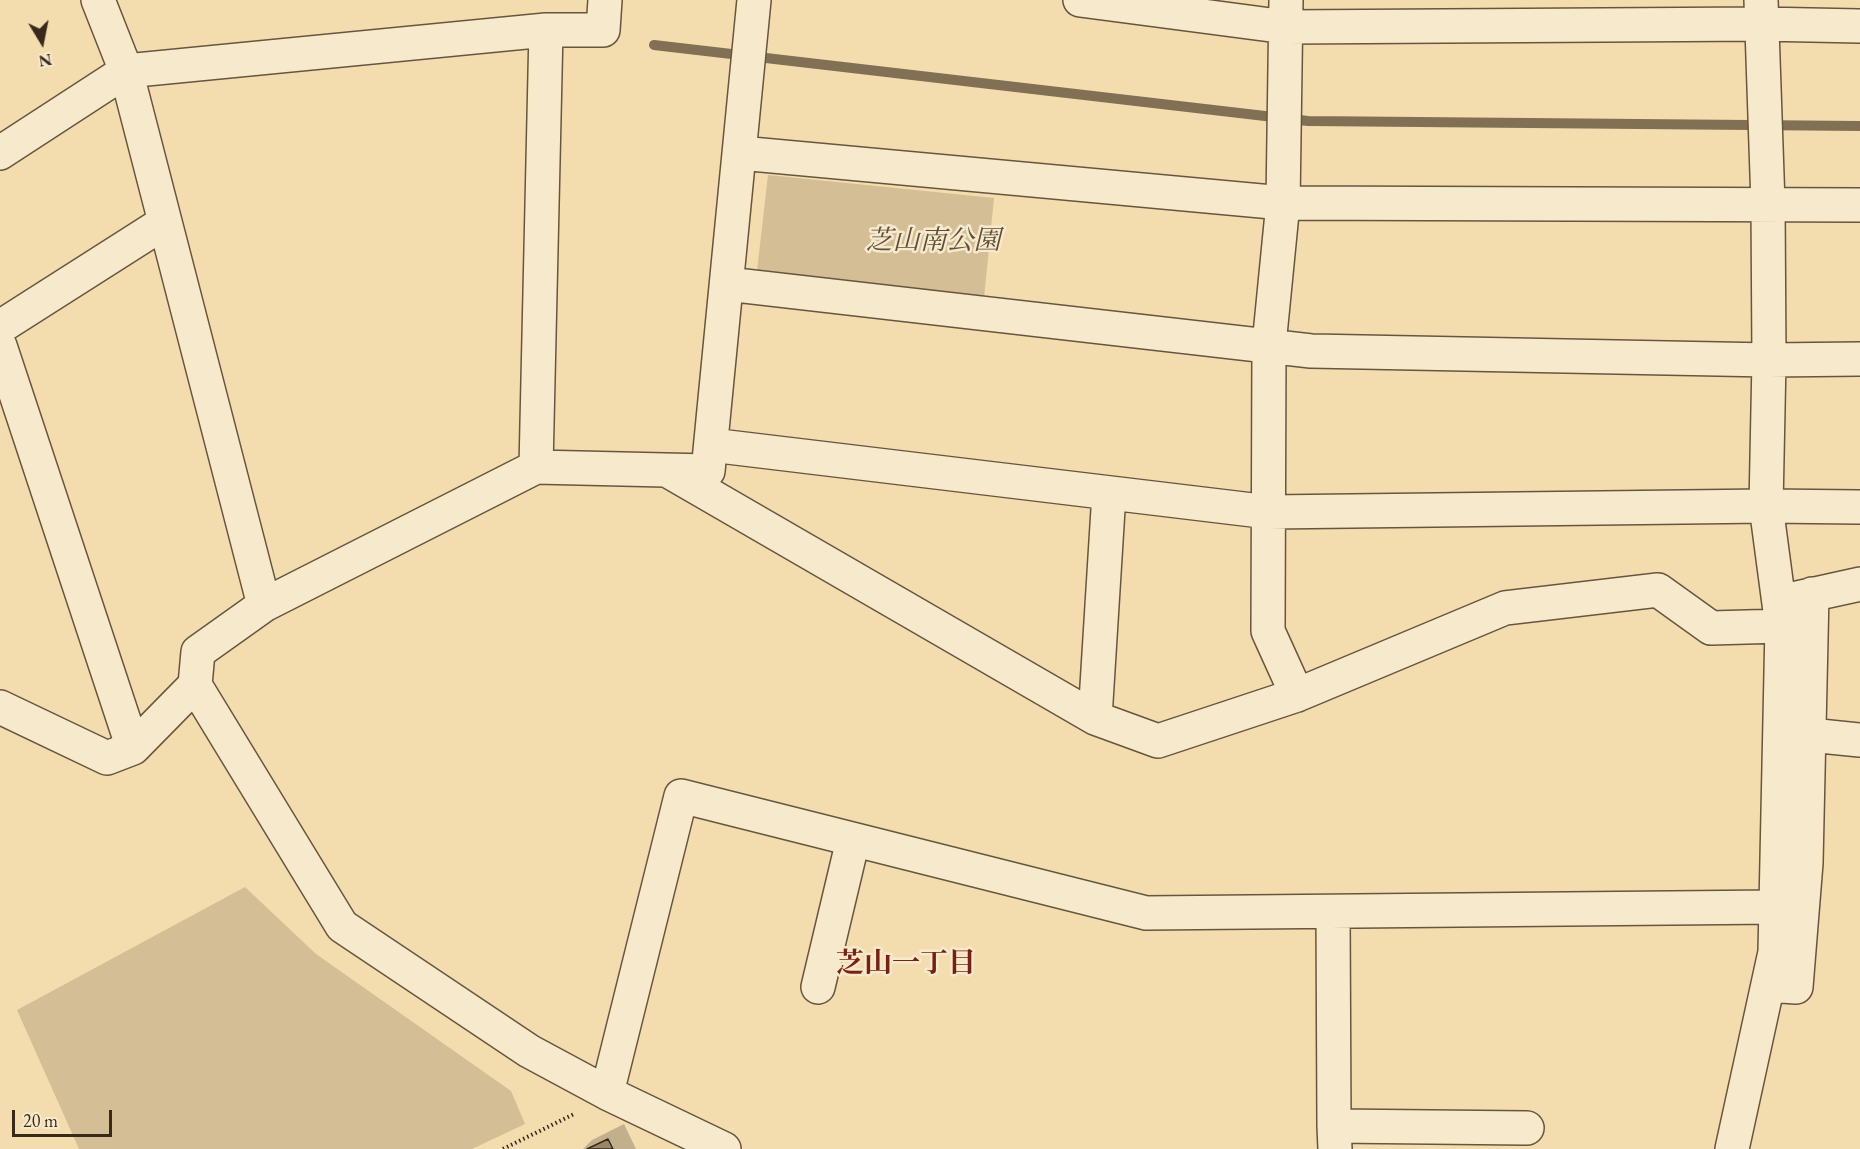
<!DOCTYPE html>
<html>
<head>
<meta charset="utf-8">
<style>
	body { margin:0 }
	#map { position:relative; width:1860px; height:1149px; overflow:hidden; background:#f3ddaf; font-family:"EB Garamond",serif }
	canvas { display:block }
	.north { position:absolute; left:12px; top:12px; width:60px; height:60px; -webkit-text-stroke:4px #f7e9cb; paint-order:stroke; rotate:170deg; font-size:16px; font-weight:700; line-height:24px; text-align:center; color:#38291a }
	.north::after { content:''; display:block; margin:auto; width:21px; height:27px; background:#38291a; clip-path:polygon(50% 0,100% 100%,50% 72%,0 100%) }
	.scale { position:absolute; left:12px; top:1110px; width:100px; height:27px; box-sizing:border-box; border:3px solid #38291a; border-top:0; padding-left:8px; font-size:18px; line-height:21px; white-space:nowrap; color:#38291a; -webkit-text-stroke:4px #f7e9cb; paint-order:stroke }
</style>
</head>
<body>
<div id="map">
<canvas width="1860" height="1149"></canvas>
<div class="north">N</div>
<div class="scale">20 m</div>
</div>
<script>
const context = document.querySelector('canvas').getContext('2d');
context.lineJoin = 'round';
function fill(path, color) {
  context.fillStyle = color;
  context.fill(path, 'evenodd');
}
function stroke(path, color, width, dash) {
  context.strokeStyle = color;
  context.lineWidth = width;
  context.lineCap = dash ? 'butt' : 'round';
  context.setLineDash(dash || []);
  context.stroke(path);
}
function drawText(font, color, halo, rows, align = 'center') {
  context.font = font + ' "EB Garamond","Noto Serif JP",serif';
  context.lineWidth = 5;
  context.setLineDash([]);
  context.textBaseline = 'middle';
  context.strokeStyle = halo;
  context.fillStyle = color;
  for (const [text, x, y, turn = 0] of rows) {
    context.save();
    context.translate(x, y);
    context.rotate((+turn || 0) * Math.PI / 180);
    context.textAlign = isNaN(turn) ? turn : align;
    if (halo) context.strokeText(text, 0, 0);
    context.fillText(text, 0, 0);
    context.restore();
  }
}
fill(new Path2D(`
	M768,175L994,198L984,298L757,271Z
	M245,887L316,954L511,1091L525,1124L472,1149H79L17,1010Z`), '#d3be96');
fill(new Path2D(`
	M624,1124L636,1149H583L592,1140Z`), '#0003');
stroke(new Path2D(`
	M654,45L1308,121L1860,126`), '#827055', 10);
const building = new Path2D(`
	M608,1139L613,1149H587Z`);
fill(building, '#998767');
stroke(building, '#38291a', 1.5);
const minor = new Path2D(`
	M98,0L126,71L264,605
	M1080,0L1286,27L1761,24L1860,26
	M1286,0L1283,203L1269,345L1268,631L1297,695
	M0,153L126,71L546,30H603L605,0
	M740,153L1283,203L1860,205
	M727,284L1311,351L1769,360L1860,359
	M0,327L165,222
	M0,346L133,748
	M711,445L1269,512L1766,506L1860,507
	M536,467L546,30
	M670,472L1095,718L1158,741L1297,695L1505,608L1658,590L1711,628L1782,626
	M1792,599L1860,584
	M195,685L342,926L529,1051L607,1093L724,1149
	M0,707L107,758L133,748L195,685L198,652L264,605L536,467L708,471L754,0
	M1095,718L1109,493
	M1810,735L1860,740
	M1333,912L1334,1126L1335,1149
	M1768,985L1796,987L1806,863L1812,594
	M818,987L853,840
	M607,1093L681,796L1146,913L1776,907
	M1334,1126L1527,1128
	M1732,1149L1775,952L1782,626L1766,506L1769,360L1768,204L1761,0`);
stroke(minor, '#67563f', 36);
stroke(new Path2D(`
	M503,1149L574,1114`), '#38291a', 4, [1.5, 3]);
stroke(minor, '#f7e9cb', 33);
drawText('italic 27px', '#5f4e39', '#f7e9cb', [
	["芝山南公園",933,242]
]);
drawText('bold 28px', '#7a1f14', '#f7e9cb', [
	["芝山一丁目",906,964]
]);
</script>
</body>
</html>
